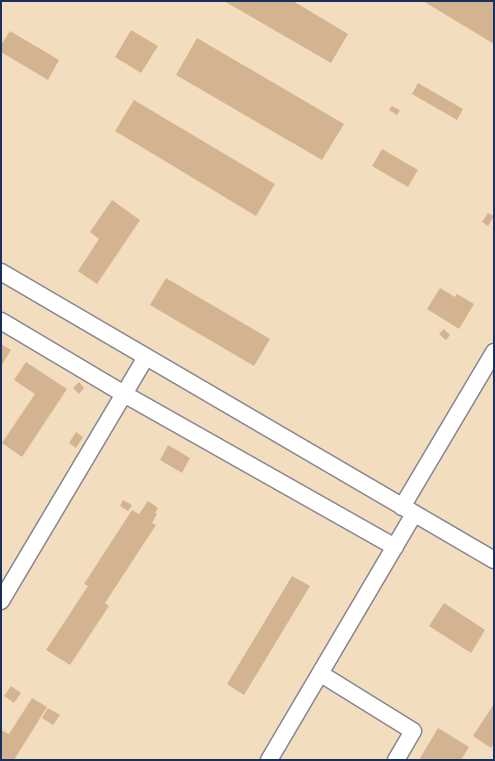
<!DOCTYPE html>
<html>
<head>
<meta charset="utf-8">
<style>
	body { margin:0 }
	#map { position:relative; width:495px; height:761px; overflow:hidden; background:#f3ddbf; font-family:Pangolin,sans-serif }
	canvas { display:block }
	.frame { position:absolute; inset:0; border:2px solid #1b2f5e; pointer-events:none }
</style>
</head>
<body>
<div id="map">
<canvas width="495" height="761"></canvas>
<div class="frame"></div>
</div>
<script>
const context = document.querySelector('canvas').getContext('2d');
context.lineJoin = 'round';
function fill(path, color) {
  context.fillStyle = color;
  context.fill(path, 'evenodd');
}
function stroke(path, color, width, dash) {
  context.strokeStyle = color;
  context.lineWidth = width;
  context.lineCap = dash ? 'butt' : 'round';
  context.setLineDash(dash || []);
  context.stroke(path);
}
fill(new Path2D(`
	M224,1H293L348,34L331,63Z
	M423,1H494V44Z
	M131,30L158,46L141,73L115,57Z
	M10,31L59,60L48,80L1,52V45Z
	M197,38L344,124L322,160L176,75Z
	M418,83L463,109L457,120L412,94Z
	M134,100L275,184L256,216L115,131Z
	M392,106L400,110L397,115L389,110Z
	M382,149L418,170L408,187L372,166Z
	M112,200L140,220L97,284L78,271L99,239L90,232Z
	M488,213L494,216L488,226L482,222Z
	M166,278L270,339L254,366L150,305Z
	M440,288L455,297L457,294L474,304L459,329L427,309Z
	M444,329L450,335L446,340L439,334Z
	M1,344L11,350L1,366Z
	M26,362L67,389L22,457L2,443L35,394L14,380Z
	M79,382L84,388L79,394L73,388Z
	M76,432L83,437L76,448L69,443Z
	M168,445L190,458L182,473L160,460Z
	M123,500L132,505L128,511L120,506Z
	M148,501L158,508L155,513L157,514L152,523L156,525L105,603L109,606L70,665L46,650L88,586L84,584L132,510L139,514Z
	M292,576L310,586L244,695L227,684Z
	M444,603L485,630L471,653L429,626Z
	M11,686L21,693L14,703L4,696Z
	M32,698L47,707L14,760H1V730L9,734Z
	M494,704V744L491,748L473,736Z
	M48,708L60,715L53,725L42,718Z
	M438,728L469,747L461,760H419Z`), '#d4b490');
const minor = new Path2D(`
	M1,272L494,560
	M1,321L124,394L395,547
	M402,507L494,352
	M1,601L146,357
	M321,674L413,731L396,760
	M269,760L414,514`);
stroke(minor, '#87868e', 19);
stroke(minor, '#fff', 16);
</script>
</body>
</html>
